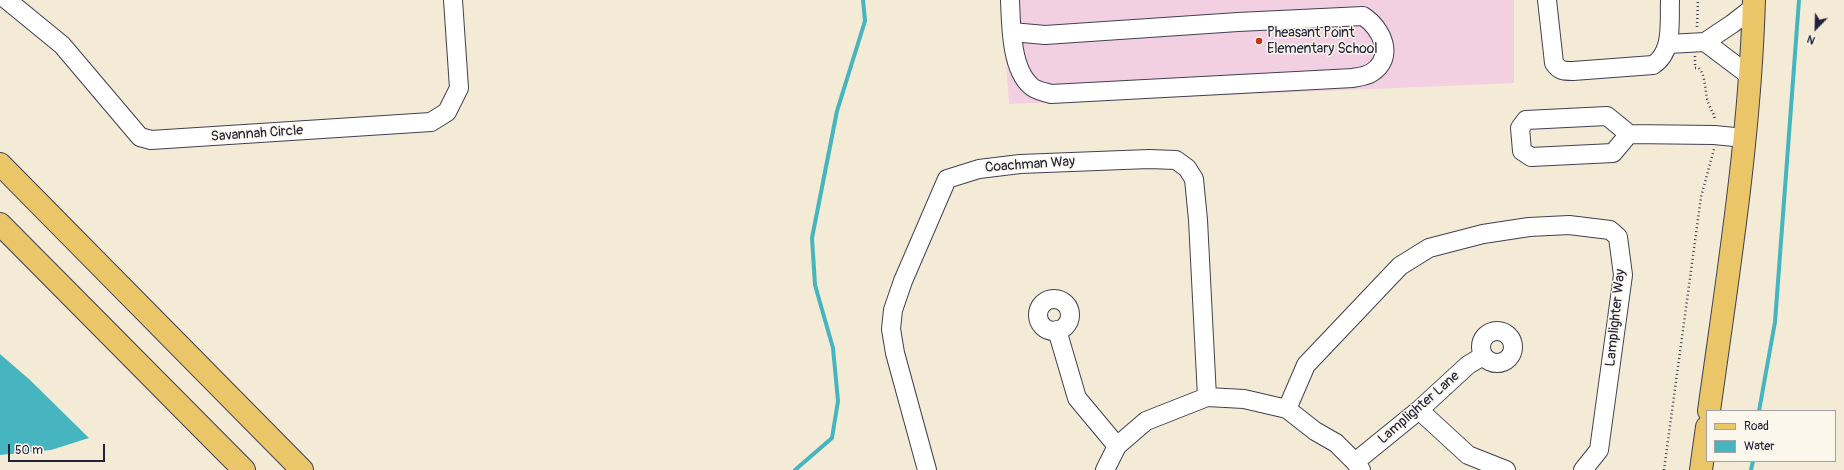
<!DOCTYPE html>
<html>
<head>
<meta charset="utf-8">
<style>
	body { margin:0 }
	#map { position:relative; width:1844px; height:470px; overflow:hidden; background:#f3ebd5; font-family:Pangolin,sans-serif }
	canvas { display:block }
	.legend { position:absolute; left:1706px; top:410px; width:130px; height:52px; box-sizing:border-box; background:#fbf7ec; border:1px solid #a4a2a5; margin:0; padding:5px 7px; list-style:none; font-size:12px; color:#22223b }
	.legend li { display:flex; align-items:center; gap:8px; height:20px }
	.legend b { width:20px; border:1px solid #a4a2a5 }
	.north { position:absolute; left:1796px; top:8px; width:40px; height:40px; -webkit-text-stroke:3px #fbf7ec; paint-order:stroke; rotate:203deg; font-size:11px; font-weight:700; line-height:16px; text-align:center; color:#22223b }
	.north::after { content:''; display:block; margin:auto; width:14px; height:18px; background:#22223b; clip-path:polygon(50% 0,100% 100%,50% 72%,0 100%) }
	.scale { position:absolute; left:8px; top:444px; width:97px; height:18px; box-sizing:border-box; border:2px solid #22223b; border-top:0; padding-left:5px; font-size:12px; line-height:14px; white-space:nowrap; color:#22223b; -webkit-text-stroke:3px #fbf7ec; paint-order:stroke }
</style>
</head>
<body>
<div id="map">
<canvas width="1844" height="470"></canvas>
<ul class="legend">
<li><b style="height:5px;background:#ebc669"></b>Road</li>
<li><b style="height:11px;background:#46b5bf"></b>Water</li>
</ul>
<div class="north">N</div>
<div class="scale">50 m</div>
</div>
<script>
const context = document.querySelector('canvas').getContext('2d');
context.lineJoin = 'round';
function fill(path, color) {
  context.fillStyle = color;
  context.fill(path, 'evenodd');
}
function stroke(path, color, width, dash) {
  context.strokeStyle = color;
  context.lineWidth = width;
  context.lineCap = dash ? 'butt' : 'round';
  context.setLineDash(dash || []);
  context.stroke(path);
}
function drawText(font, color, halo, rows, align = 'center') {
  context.font = font + ' Pangolin,sans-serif';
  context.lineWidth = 3;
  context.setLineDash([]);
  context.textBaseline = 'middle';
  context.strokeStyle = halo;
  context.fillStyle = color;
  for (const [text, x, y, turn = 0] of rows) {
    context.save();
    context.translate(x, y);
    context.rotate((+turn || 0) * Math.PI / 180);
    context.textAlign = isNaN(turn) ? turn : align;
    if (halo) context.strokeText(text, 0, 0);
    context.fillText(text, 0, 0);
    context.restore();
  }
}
fill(new Path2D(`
	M1002,0H1514V83L1009,104Z`), '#f2cfe1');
fill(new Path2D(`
	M0,354L30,380L89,438L51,450L0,455Z`), '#46b5bf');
stroke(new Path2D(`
	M1759,411L1775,322L1799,0
	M795,470L832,438L838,401L833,348L815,285L812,238L837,111L865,21L863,0
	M1751,470L1753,461`), '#46b5bf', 4);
const minor = new Path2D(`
	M7,0L62,45L140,137L151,140L431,122L447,112L459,88L453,0
	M1010,0C1011,25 1011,69 1031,86C1036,91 1045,92 1051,94L1353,78C1358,77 1366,76 1371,73C1396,58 1382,28 1363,16L1238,22L1045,35L1012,32
	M1547,0L1554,63C1559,71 1564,71 1573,71L1653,65C1674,52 1669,21 1670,0
	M1705,42L1750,76
	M1668,44L1705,42L1732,24L1754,7
	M1629,134L1607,116L1526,120L1520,128L1522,151L1531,157L1613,153L1629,134L1714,135L1745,138
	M1038 315a16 16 0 1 1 32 0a16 16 0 1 1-32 0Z
	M1057,330L1077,398L1117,446
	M1481 347a16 16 0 1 1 32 0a16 16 0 1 1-32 0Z
	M1287,409L1306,365L1400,266L1429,248L1483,234L1529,227L1569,225L1610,230L1618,237L1623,275L1599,450L1583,470
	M1419,410L1468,455L1506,470
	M1355,462L1419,410L1468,365L1483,356
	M927,470L895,353L891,329L893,310L903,281L947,179L979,169L1020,164L1149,159L1176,160L1187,168L1194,179L1198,220L1207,397
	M1105,470L1117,446L1146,421L1207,397L1244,399L1287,409L1315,431L1336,443L1355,462L1361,470`);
const major = new Path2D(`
	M1709,411C1728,274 1750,138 1754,0
	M1701,470L1707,427`);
const highway = new Path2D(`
	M0,164L302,470
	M0,224L244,470`);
stroke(minor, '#414052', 20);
stroke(major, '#414052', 24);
stroke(highway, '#414052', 24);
stroke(new Path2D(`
	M1697,27L1698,0
	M1695,56V68H1699C1707,78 1704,93 1709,105C1712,111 1714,114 1715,120
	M1664,470L1701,197L1714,149`), '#414052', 2.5, [1, 3]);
stroke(minor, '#fff', 18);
stroke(major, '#ebc669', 22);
stroke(highway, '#ebc669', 22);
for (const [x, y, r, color] of [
	[1259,41,4,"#c8321e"]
]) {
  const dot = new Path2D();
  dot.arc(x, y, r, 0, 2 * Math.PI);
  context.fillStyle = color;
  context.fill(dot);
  stroke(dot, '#fbf7ec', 1.5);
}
drawText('14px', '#22223b', '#fbf7ec', [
	["Pheasant Point",1267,33],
	["Elementary School",1267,49]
], 'left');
drawText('14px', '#22223b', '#fbf7ec', [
	["Savannah Circle",257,134,-4],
	["Coachman Way",1030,165,-4],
	["Lamplighter Way",1616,318,-84],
	["Lamplighter Lane",1419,408,-41]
]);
</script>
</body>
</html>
